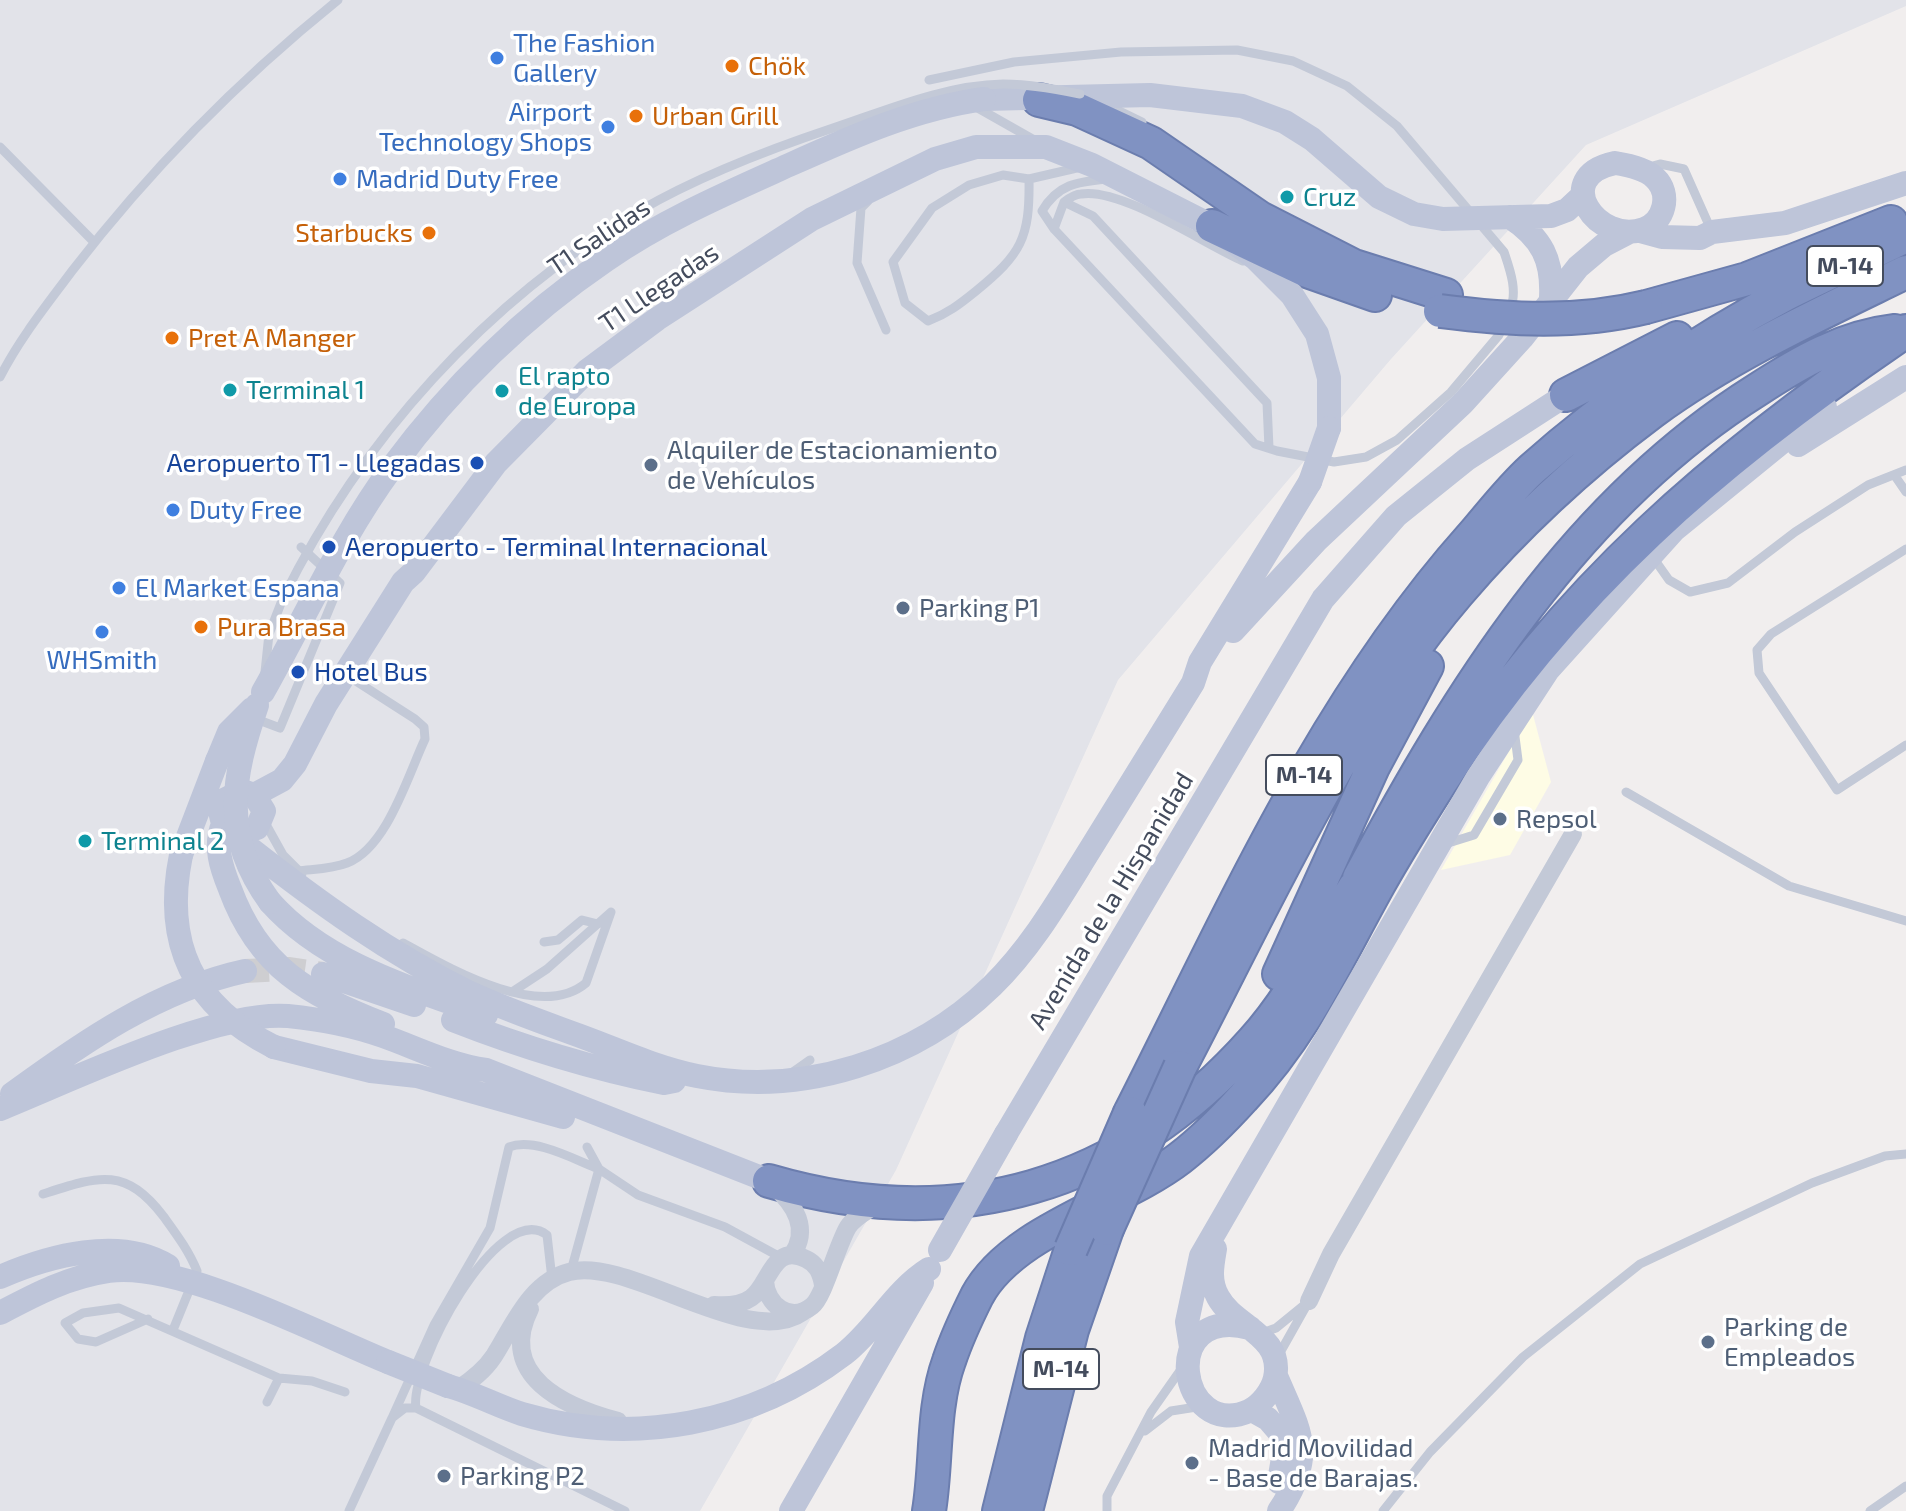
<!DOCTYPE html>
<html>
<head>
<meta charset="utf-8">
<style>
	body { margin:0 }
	canvas { display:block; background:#f1eeee }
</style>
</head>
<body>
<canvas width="1906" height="1511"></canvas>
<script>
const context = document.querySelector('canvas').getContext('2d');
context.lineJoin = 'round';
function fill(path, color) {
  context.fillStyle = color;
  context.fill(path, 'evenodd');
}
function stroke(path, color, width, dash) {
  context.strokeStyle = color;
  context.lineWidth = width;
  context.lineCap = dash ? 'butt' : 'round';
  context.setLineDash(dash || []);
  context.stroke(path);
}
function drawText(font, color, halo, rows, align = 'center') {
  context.font = font + ' "Exo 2",sans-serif';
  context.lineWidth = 7;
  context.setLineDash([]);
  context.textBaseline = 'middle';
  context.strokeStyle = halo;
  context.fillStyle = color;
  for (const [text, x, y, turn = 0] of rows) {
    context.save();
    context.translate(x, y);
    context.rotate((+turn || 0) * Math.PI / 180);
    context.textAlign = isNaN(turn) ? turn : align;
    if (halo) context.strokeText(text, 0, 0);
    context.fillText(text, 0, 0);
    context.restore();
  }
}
fill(new Path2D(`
	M1532,711L1551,782L1510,855L1441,870Z`), '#fefce5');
fill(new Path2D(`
	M0,0H1906V6L1586,145L1391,359L1118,680L896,1170L700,1511H0Z`), '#e2e3e9');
stroke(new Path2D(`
	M245,971L288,969L323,974`), '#ceced1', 24, [24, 12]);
const highway = new Path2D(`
	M1039,100L1077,109L1151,143L1260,218L1354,266L1446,295
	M1212,226L1307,271L1375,295
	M1646,307L1747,279L1891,222
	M1566,395L1677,338
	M1359,878C1459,692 1574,505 1757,390C1800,362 1843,337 1895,331
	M1279,974L1373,767L1427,666
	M1180,1067C1262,911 1343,727 1458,593C1516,525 1581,465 1652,412C1730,355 1820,314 1906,272
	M1130,1113C1231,914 1322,704 1472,536C1491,514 1510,489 1532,469C1606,403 1698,340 1786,294C1826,274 1866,256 1906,236
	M769,1181C957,1236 1122,1188 1253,1041C1293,997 1322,938 1354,888
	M929,1511C937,1463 932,1408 949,1361C956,1340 967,1316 977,1296C1012,1230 1122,1203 1180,1158C1202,1141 1224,1119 1243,1098C1305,1033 1336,961 1379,884C1398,850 1420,815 1441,782C1566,588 1717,459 1906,331
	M999,1511L1042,1338L1071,1249
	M1026,1511L1072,1330L1107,1229`);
stroke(highway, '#6b7dae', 36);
stroke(new Path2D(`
	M929,80L1014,62L1121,52L1237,50L1293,61L1347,86L1397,126L1504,252C1510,270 1518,291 1510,310
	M1105,104L1142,122
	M976,107L1036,141
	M0,147L94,242
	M1649,167L1660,164L1684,169L1712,232
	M1029,179C1030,239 1021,254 976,291C960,304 947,314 928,321L905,303L893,262L932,208L969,185L1003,175L1029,179L1081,167
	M1106,179C1077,182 1058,184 1042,211L1054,229L1255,444L1277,451L1334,462L1366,457L1397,440L1451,392L1499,335L1504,324
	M868,201L861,208L857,263L886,330
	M1064,202L1093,216L1267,403L1269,448
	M1054,229L1064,202C1068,199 1075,194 1081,194C1121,187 1204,244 1243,261
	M0,377C20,338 46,306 72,271C149,171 240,79 338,0
	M1895,476L1906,492
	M1906,549L1771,634L1757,650L1759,673L1837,790L1906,745
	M1652,556L1669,580L1690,592L1728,583L1795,532L1868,485L1906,470
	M265,672L269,634L283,598
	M256,719L280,728L340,583L301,547
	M1626,792L1789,886L1906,921
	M263,819L283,855L302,874
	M1445,844L1474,835L1518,760L1514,729
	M298,871C314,869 332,869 347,863C387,848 408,775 425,739L424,727L415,719L348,676
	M544,942L558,940L582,920L598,924
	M403,943C447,967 540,1022 586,983L611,912
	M512,992L547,969L611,912
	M793,1072L810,1060
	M587,1147L599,1169
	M43,1194C99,1176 125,1166 164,1217C177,1235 189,1251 197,1271L173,1330
	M571,1271L599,1169L638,1195L725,1227L782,1258
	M148,1319L96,1342L78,1339L65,1323L83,1313L119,1308L279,1378L312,1381L345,1392
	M1262,1333L1276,1328L1303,1306
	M1277,1358L1309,1301
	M267,1402L279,1378
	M416,1408C409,1368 498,1198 547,1235L552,1279
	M392,1418L434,1325L490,1228L509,1147C535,1137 575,1160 599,1169
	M1145,1431L1171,1411L1203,1406
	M349,1511L392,1418L405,1408H416L625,1511
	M1107,1511V1496L1151,1412L1184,1365
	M1383,1511L1430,1452L1523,1357L1640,1264L1812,1183L1885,1156L1906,1154
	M1870,1511L1906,1486`), '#c3c9d7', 9);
stroke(new Path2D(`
	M774,1186C795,1205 810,1229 792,1255
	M765,1281C766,1304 790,1324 812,1306C824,1297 837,1245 848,1227C854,1217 867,1211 877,1204
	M1309,1301L1331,1254L1573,834
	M714,1305C727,1306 741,1305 751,1298C770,1285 772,1242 806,1259C817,1264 821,1273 823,1285
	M530,1309C496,1376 565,1407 618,1421
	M458,1389C472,1380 484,1371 494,1356C513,1326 530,1282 569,1272C629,1256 748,1351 803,1312`), '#c3c9d7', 18);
stroke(new Path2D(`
	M984,99L1150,95L1242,106L1285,122L1312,139L1379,197L1414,214L1443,219L1551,216L1567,210L1582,196
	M1615,163C1628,165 1646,169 1655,178C1672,194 1664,222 1644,229C1598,246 1549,177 1615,163Z
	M1510,217C1542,238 1553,260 1551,298
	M1640,231L1662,237L1700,238L1712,232L1785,223L1906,183
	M1798,445L1906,377
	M1233,631L1316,541L1463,403L1522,338L1578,267L1604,245L1629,232
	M254,795L282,780L295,764L326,704L403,582L414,572L496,463L587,371L657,319L812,219L935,159L976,147H1046L1092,165L1212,226L1255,258L1292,295L1317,334L1329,378V428
	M223,824C214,846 221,867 230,889C259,968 308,994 383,1024
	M240,834L257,828L264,811L254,795L242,791L224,800L220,811L223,824L240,834L248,847C318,902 390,954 470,993C507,1010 545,1023 583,1037C621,1051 657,1068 697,1076C803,1097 916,1060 992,986C1033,946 1061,896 1091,848C1125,793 1159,738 1193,683L1200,662L1310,482
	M181,855L217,761
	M270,902C325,964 411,988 486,1015
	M323,974L414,1005
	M453,1020C522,1047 590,1068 664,1083L674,1081
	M274,1047L371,1071L417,1076L563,1117
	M12,1094C83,1042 158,990 245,971
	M0,1109C70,1081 216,1010 288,1016C318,1019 355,1026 383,1036C417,1048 450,1065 486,1070L769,1181
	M1006,1134L1323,599L1396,516L1467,459L1566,395
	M1215,1249C1212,1266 1209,1281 1218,1297C1234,1327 1284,1335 1275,1378C1272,1391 1261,1405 1249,1411C1179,1442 1156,1304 1250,1328
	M0,1277C48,1256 120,1236 168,1266
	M0,1313C36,1294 68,1277 109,1271C180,1261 319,1334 388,1362
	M1191,1347L1187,1322L1201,1256L1478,777L1548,670L1674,530L1825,407
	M1276,1376C1300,1432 1317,1454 1279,1511
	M448,1386C474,1393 497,1406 522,1414C633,1447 752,1424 844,1354C876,1329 894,1291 929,1269
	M1252,1410L1268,1419L1286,1440L1279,1482
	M791,1511L922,1283`), '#bec5d9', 24);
stroke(highway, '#8092c2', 32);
const highwayBridge = new Path2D(`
	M1440,311C1510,320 1577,324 1646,307
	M1107,1229L1180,1067
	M1071,1249L1130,1113`);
stroke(highwayBridge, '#6b7dae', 36, []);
stroke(new Path2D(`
	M283,598C361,440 486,301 639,211C699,176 767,150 833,128C887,110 945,85 1003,84C1029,84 1055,89 1080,94`), '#c3c9d7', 9);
stroke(new Path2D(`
	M1310,482L1329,428
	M263,692C306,616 341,536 393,466C451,387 525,315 606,260C659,223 720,196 778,170C845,140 911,109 984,99
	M257,705C232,778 221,835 270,902
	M217,761L229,732L252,709
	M181,855C163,943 192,1006 274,1047
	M940,1250L1006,1134
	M388,1362L448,1386`), '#bec5d9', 24);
stroke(highwayBridge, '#8092c2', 32);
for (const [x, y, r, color] of [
	[497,58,8,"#3f7fe0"],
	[732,66,8,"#e8710a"],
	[636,116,8,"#e8710a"],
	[608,127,8,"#3f7fe0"],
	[340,179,8,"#3f7fe0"],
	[1287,197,8,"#0f9aa8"],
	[429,233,8,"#e8710a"],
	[172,338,8,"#e8710a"],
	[230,390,8,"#0f9aa8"],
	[502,391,8,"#0f9aa8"],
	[477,463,8,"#1a4fb4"],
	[651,465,8,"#5c6f8a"],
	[173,510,8,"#3f7fe0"],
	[329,547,8,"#1a4fb4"],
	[119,588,8,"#3f7fe0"],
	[903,608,8,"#5c6f8a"],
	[201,627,8,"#e8710a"],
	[102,632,8,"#3f7fe0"],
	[298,672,8,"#1a4fb4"],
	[1500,819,8,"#5c6f8a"],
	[85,841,8,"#0f9aa8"],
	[1708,1342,8,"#5c6f8a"],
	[1192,1463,8,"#5c6f8a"],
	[444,1476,8,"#5c6f8a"]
]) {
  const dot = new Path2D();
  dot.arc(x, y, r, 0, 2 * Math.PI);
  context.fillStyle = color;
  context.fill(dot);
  stroke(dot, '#fff', 3);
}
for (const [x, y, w] of [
	[1845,266,76],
	[1304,775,76],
	[1061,1369,76]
]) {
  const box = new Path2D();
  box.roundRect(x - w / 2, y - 20, w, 40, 6);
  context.fillStyle = '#fff';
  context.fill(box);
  stroke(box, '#444c5d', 2);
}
drawText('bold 24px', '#444c5d', null, [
	["M-14",1845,266],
	["M-14",1304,775],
	["M-14",1061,1369]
]);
drawText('26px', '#366cbe', '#fff', [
	["The Fashion",513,43],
	["Gallery",513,73],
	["Airport",592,112,"right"],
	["Technology Shops",592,142,"right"],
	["Madrid Duty Free",356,179],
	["Duty Free",189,510],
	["El Market Espana",135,588],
	["WHSmith",102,660,"center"]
], 'left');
drawText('26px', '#c56008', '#fff', [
	["Chök",748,66],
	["Urban Grill",652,116],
	["Starbucks",413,233,"right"],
	["Pret A Manger",188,338],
	["Pura Brasa",217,627]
], 'left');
drawText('26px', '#0d838f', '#fff', [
	["Cruz",1303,197],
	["El rapto",518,376],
	["de Europa",518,406],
	["Terminal 1",246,390],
	["Terminal 2",101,841]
], 'left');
drawText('26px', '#444c5d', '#fff', [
	["T1 Salidas",599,237,-34],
	["T1 Llegadas",659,288,-34],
	["Avenida de la Hispanidad",1111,901,-59]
]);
drawText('26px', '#4e5e75', '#fff', [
	["Alquiler de Estacionamiento",667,450],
	["de Vehículos",667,480],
	["Parking P1",919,608],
	["Repsol",1516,819],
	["Parking de",1724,1327],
	["Empleados",1724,1357],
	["Madrid Movilidad",1208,1448],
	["- Base de Barajas.",1208,1478],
	["Parking P2",460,1476]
], 'left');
drawText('26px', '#164399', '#fff', [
	["Aeropuerto T1 - Llegadas",461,463,"right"],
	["Aeropuerto - Terminal Internacional",345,547],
	["Hotel Bus",314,672]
], 'left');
</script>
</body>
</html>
